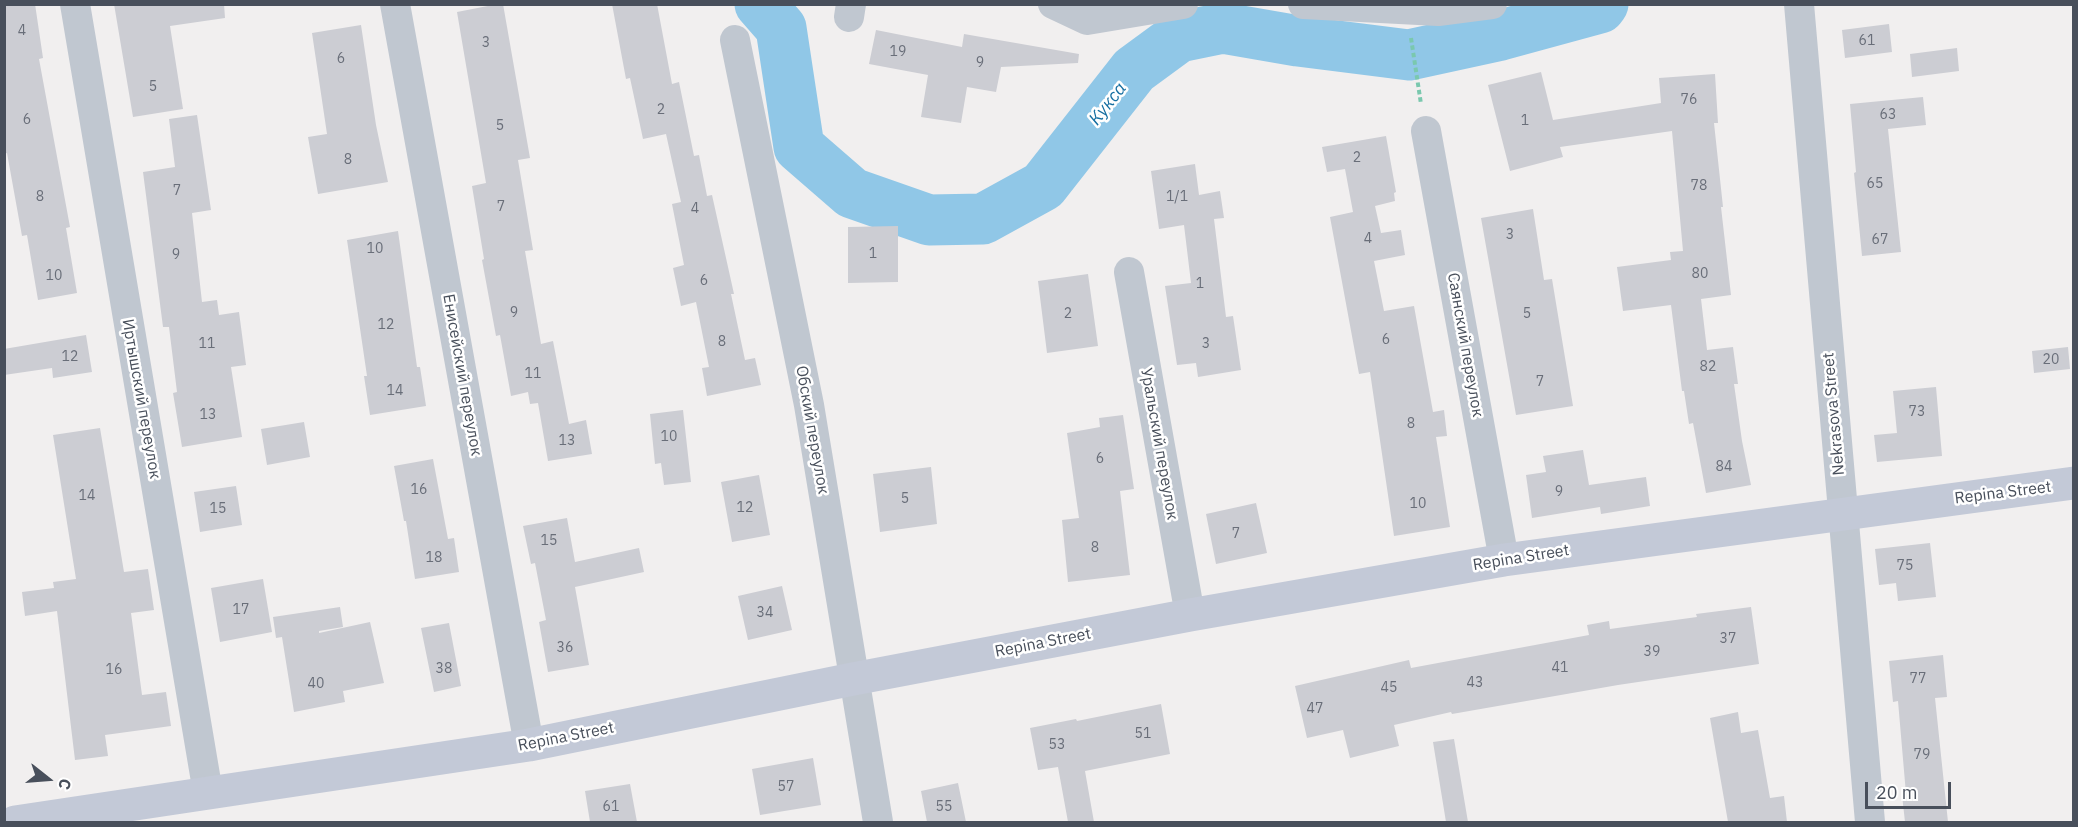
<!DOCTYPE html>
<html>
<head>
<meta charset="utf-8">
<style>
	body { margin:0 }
	#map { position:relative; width:2078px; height:827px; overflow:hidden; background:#f1efef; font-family:"IBM Plex Sans",sans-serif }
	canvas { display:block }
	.frame { position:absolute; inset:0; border:6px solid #484f5b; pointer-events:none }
	.north { position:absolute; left:18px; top:749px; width:60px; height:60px; -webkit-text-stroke:4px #fff; paint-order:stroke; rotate:107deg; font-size:16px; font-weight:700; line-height:24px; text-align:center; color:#484f5b }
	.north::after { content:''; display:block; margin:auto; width:21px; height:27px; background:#484f5b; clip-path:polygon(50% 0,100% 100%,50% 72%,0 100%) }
	.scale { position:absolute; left:1865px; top:782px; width:86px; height:27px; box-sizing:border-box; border:3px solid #484f5b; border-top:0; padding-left:8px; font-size:18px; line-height:21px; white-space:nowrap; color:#484f5b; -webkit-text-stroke:4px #fff; paint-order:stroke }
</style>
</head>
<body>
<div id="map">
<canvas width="2078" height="827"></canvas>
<div class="frame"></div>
<div class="north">С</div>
<div class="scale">20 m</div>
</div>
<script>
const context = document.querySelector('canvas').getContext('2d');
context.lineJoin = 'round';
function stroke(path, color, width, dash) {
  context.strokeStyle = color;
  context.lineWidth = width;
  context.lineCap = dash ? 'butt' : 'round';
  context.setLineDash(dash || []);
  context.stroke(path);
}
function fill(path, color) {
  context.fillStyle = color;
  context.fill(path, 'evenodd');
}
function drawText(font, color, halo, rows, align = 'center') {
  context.font = font + ' "IBM Plex Sans",sans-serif';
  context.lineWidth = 5;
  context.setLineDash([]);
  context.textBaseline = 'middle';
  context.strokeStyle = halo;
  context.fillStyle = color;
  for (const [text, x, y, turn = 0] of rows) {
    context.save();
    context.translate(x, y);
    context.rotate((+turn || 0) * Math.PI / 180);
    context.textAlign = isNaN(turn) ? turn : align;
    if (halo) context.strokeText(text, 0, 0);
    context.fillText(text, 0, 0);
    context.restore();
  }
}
stroke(new Path2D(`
	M760,4L781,28L799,147L852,193L929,220L983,219L1043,186L1134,70L1179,37L1223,28L1298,41L1409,55L1501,35L1600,8L1603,4`), '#90c7e7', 51);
fill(new Path2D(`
	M4,4H35L43,58L39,59L70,227L66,228L77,293L38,300L27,235L22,236L7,153L4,154Z
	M114,4H224L225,18L170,26L183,109L133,117Z
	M498,4H503L530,158L518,160L533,250L525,251L541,344L553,341L569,424L586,420L592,454L548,461L538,403L530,404L528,392L511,396L500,335L496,336L482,260L484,259L472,186L486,183L457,12Z
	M612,4H657L672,84L679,82L694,156L699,155L707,196L712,195L734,294H731L745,360L755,358L761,385L707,396L702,368L709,367L696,302L681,306L673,268L684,265L672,204L681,202L666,134L643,139L630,78L626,79Z
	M1889,24L1892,52L1845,58L1842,30Z
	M361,25L376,125L388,182L318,194L308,137L327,134L312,33Z
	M876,30L962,47L964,34L1079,54L1078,63L1001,67L996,92L967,87L961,123L921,117L928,75L869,64Z
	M1957,48L1959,71L1912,77L1910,54Z
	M1541,72L1553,120L1661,103L1659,78L1715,74L1718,123H1714L1723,207H1721L1731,295L1701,299L1707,350L1733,347L1738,384H1734L1742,441L1751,485L1706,493L1693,423L1689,424L1684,391H1682L1671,305L1623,311L1617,267L1671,260L1670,252L1683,251L1672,131L1560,147L1563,157L1510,171L1488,85Z
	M1923,97L1926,125L1888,129L1901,252L1862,256L1854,173L1856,172L1850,104Z
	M197,115L211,210L192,213L202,302L217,300L219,315L239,312L246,365L231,367L242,437L182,447L173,393L177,392L169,327H163L143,172L175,167L169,119Z
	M1386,136L1396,192L1394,193L1395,201L1375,206L1381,233L1401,230L1405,255L1374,261L1384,311L1414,306L1433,412L1444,410L1447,436L1436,437L1450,527L1394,536L1370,372L1359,374L1330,217L1353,212L1345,169L1327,172L1322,147Z
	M1195,164L1199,195L1220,191L1224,218L1214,219L1226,317L1233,316L1241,370L1198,377L1196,363L1177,365L1165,286L1191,283L1184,225L1159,229L1151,171Z
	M1533,209L1544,280L1552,279L1573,406L1516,415L1481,218Z
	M898,226V282L848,283V227Z
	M398,231L417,367H420L426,406L370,415L364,376H367L347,240Z
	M1088,274L1098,346L1047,353L1038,281Z
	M86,335L92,372L53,378L52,368L4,375V349Z
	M2068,347L2070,369L2034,373L2032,351Z
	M1936,387L1942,456L1877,462L1874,435L1897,433L1893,391Z
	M683,410L691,482L664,485L661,463L655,464L650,414Z
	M1123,415L1134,489L1120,491L1130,575L1068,582L1062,520L1079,518L1067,433L1100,427L1099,418Z
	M304,422L310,457L267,465L261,429Z
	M100,428L124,572L148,569L154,610L131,613L142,695L166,692L171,726L105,735L108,756L75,760L57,611L25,616L22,592L54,588L53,582L76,579L53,435Z
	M1583,450L1589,485L1646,477L1650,506L1601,514L1600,507L1532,518L1526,475L1546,472L1543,456Z
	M433,459L448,539L454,538L459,572L415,579L406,521H404L394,466Z
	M931,467L937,524L880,532L873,474Z
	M759,475L770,535L732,542L721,482Z
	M236,486L242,525L200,532L194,492Z
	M1256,503L1267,553L1216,564L1206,514Z
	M567,518L575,562L639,548L644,572L575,587L589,665L548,672L539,622L546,620L535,563L531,564L523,526Z
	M1930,543L1936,597L1898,601L1896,583L1879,585L1875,549Z
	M263,579L272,632L220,642L211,588Z
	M782,586L792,630L748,640L738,596Z
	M340,607L343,627L319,631V633L370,622L384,683L343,691L345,702L294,712L282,637L276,638L273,617Z
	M1751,607L1759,664L1618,685L1452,714L1451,712L1394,725L1399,746L1350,758L1343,730L1307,738L1295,686L1409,660L1411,668L1589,635L1587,625L1609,621L1610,629L1697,617L1696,614Z
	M449,623L461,686L434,692L421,628Z
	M1943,655L1947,697L1935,698L1948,822H1905L1902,795L1906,794L1898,701L1893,702L1889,661Z
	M1161,704L1170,754L1085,771L1094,822H1068L1058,767L1038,770L1030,728L1076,719L1077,721Z
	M1738,712L1741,733L1758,730L1770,798L1784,796L1787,822H1728L1710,718Z
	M1454,739L1468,822H1446L1433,742Z
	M813,758L821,805L760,815L752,769Z
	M958,783L966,822H927L921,791Z
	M630,784L637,822H590L585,791Z`), '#cccdd3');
stroke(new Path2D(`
	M1411,38L1421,104`), '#7ac8ae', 4, [4.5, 3]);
stroke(new Path2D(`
	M75,4L208,793
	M395,4L529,745
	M1053,4L1087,20L1183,4
	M1303,4L1438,11L1492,4
	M1799,4L1870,822
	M849,17L851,4
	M735,40L809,405L878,822
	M1426,131L1504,560
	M1129,272L1190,615`), '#c0c7d0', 30);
stroke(new Path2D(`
	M15,822L529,745L853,679L1190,615L1504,560L2074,483`), '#c3c9d7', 33);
drawText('14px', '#696e79', null, [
	["4",22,31],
	["61",1867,41],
	["3",486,43],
	["19",898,52],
	["6",341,59],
	["9",980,63],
	["5",153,87],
	["76",1689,100],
	["2",661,110],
	["63",1888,115],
	["6",27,120],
	["1",1525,121],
	["5",500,126],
	["2",1357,158],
	["8",348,160],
	["65",1875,184],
	["78",1699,186],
	["7",177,191],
	["8",40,197],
	["1/1",1177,197],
	["7",501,207],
	["4",695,209],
	["3",1510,235],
	["4",1368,239],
	["67",1880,240],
	["10",375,249],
	["1",873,254],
	["9",176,255],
	["80",1700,274],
	["10",54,276],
	["6",704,281],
	["1",1200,284],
	["9",514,313],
	["2",1068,314],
	["5",1527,314],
	["12",386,325],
	["6",1386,340],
	["8",722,342],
	["11",207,344],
	["3",1206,344],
	["12",70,357],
	["20",2051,360],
	["82",1708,367],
	["11",533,374],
	["7",1540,382],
	["14",395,391],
	["73",1917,412],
	["13",208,415],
	["8",1411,424],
	["10",669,437],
	["13",567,441],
	["6",1100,459],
	["84",1724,467],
	["16",419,490],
	["9",1559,492],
	["14",87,496],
	["5",905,499],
	["10",1418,504],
	["12",745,508],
	["15",218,509],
	["7",1236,534],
	["15",549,541],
	["8",1095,548],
	["18",434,558],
	["75",1905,566],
	["17",241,610],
	["34",765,613],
	["37",1728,639],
	["36",565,648],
	["39",1652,652],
	["41",1560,668],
	["38",444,669],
	["16",114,670],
	["77",1918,679],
	["43",1475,683],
	["40",316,684],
	["45",1389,688],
	["47",1315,709],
	["51",1143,734],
	["53",1057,745],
	["79",1922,755],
	["57",786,787],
	["61",611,807],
	["55",944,807]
]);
drawText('16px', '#484f5b', '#fff', [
	["Саянский переулок",1465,345,80],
	["Енисейский переулок",462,375,80],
	["Иртышский переулок",141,399,80],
	["Nekrasova Street",1834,414,-95],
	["Обский переулок",812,430,80],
	["Уральский переулок",1159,444,80],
	["Repina Street",2003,493,-7],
	["Repina Street",1521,558,-9],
	["Repina Street",1043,643,-11],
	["Repina Street",566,737,-11]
]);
drawText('italic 18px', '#156ea1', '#fff', [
	["Кукса",1108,104,-52]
]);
</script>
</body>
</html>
